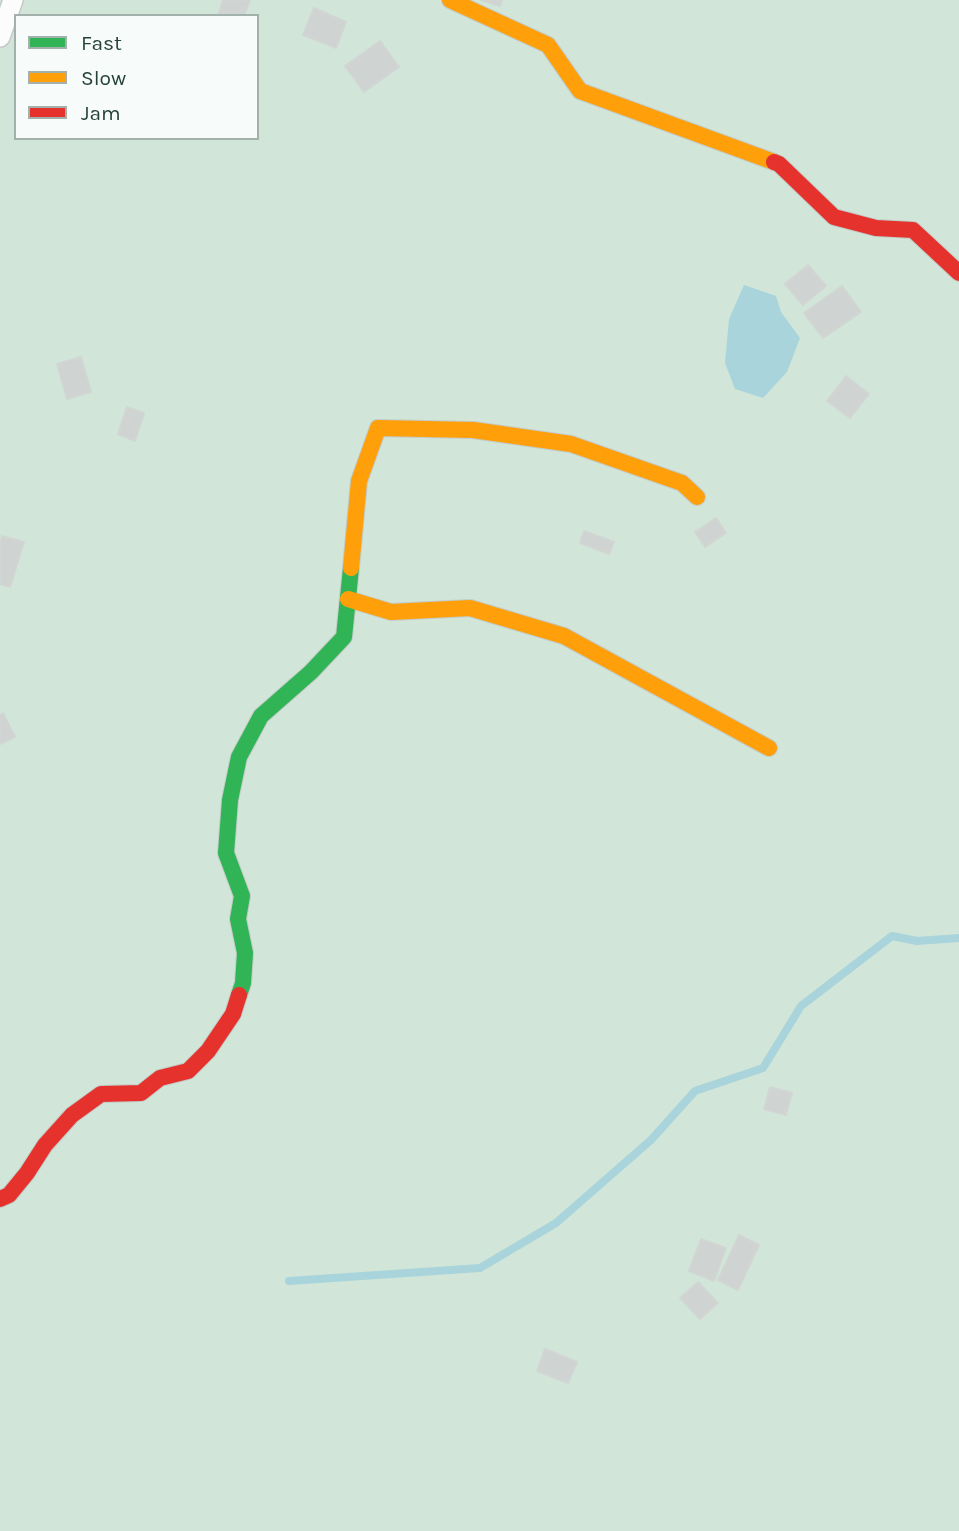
<!DOCTYPE html>
<html>
<head>
<meta charset="utf-8">
<style>
	body { margin:0 }
	#map { position:relative; width:959px; height:1531px; overflow:hidden; background:#e8edeb; font-family:Karla,sans-serif }
	canvas { display:block }
	.legend { position:absolute; left:14px; top:14px; width:245px; height:126px; box-sizing:border-box; background:#f7fbf9; border:2px solid #a3b1ad; margin:0; padding:9px 12px; list-style:none; font-size:21px; color:#24423a }
	.legend li { display:flex; align-items:center; gap:14px; height:35px }
	.legend b { width:35px; border:2px solid #a3b1ad }
</style>
</head>
<body>
<div id="map">
<canvas width="959" height="1531"></canvas>
<ul class="legend">
<li><b style="height:9px;background:#30b455"></b>Fast</li>
<li><b style="height:9px;background:#ff9f0a"></b>Slow</li>
<li><b style="height:9px;background:#e5322d"></b>Jam</li>
</ul>
</div>
<script>
const context = document.querySelector('canvas').getContext('2d');
context.lineJoin = 'round';
function fill(path, color) {
  context.fillStyle = color;
  context.fill(path, 'evenodd');
}
function stroke(path, color, width, dash) {
  context.strokeStyle = color;
  context.lineWidth = width;
  context.lineCap = dash ? 'butt' : 'round';
  context.setLineDash(dash || []);
  context.stroke(path);
}
fill(new Path2D(`
	M0,0H959V1531H0ZM16,16H257V138H16Z`), '#d1e6d8');
fill(new Path2D(`
	M744,285L776,296L781,312L800,338L787,372L763,398L735,389L725,363L729,319Z`), '#a9d4db');
stroke(new Path2D(`
	M289,1281L480,1268L556,1223L651,1140L695,1091L763,1068L801,1006L892,936L917,941L959,938`), '#a9d4db', 8);
const building = new Path2D(`
	M223,0H250L244,16H218Z
	M481,0H502L500,6Z
	M314,8L346,22L336,48L303,35Z
	M380,41L399,67L364,92L345,66Z
	M808,265L826,286L803,305L785,284Z
	M842,286L861,312L823,338L804,313Z
	M81,357L91,392L67,399L57,364Z
	M846,376L869,394L850,418L827,401Z
	M127,407L144,413L135,441L118,434Z
	M716,518L726,533L705,547L695,532Z
	M584,531L614,542L609,554L580,543Z
	M2,536L24,542L10,587L0,584V544Z
	M3,713L15,737L0,744V715Z
	M770,1087L792,1093L786,1115L764,1109Z
	M739,1235L759,1245L738,1290L718,1280Z
	M701,1239L726,1248L714,1281L689,1271Z
	M698,1282L718,1303L700,1319L680,1298Z
	M545,1349L577,1362L568,1383L537,1371Z`);
fill(building, '#cfd4d2');
stroke(building, '#d1d6d4', 2);
const street = new Path2D(`
	M0,37L13,0`);
const fast = new Path2D(`
	M239,995L243,983L245,953L238,919L242,896L226,853L230,800L239,757L261,716L311,672L344,637L351,568`);
const slow = new Path2D(`
	M450,0L548,45L580,91L774,162
	M351,568L359,481L378,428L473,430L571,444L682,483L697,497
	M348,599L391,612L470,608L564,636L769,748`);
const jam = new Path2D(`
	M774,162L779,164L834,217L876,228L913,230L959,273
	M0,1199L9,1195L27,1173L45,1145L72,1115L101,1094L141,1093L160,1078L188,1071L208,1051L233,1014L239,995`);
stroke(street, '#c5cac8', 22);
stroke(fast, '#c3cbc8', 18);
stroke(slow, '#c3cbc8', 18);
stroke(jam, '#c3cbc8', 18);
stroke(street, '#fcfcfc', 19);
stroke(fast, '#30b455', 16);
stroke(slow, '#ff9f0a', 16);
stroke(jam, '#e5322d', 16);
</script>
</body>
</html>
